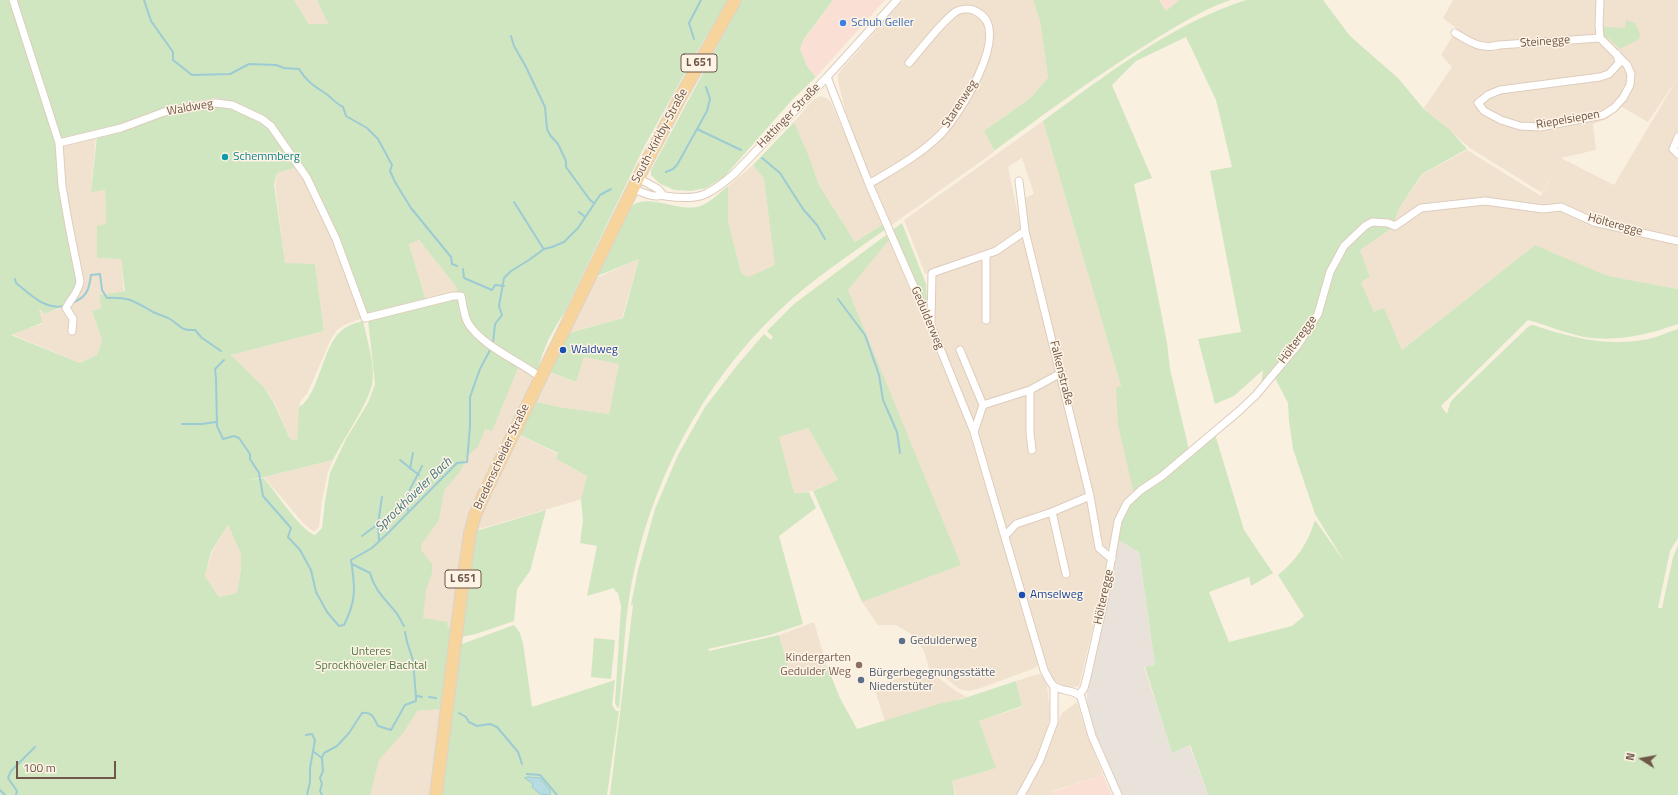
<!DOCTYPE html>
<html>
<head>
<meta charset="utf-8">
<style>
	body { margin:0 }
	#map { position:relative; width:1678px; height:795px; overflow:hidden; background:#faf0e0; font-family:"Titillium Web",sans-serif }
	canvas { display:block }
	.north { position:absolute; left:1622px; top:739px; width:40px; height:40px; -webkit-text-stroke:3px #fef4e6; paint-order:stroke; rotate:281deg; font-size:11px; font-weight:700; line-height:16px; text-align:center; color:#6f5749 }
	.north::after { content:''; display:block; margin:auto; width:14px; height:18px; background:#6f5749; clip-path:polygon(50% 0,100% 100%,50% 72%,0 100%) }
	.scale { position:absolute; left:16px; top:761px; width:100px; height:18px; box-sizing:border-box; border:2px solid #6f5749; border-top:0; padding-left:5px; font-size:12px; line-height:14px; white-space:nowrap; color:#6f5749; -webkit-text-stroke:3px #fef4e6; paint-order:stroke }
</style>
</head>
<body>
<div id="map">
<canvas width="1678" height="795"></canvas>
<div class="north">N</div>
<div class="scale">100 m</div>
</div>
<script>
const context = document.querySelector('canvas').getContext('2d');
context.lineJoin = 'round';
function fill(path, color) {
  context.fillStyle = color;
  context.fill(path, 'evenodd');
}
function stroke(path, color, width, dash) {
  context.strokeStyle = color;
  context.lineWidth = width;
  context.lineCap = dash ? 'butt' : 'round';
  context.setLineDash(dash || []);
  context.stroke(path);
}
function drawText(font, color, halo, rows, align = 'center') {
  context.font = font + ' "Titillium Web",sans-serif';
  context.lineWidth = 3;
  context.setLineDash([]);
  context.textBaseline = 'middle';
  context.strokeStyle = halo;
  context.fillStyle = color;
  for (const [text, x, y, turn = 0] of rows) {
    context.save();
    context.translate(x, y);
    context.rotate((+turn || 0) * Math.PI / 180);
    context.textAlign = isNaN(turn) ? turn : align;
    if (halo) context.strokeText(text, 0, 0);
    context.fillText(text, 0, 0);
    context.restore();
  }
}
fill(new Path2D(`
	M294,0H317L328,24H309Z
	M903,0H1033L1040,21L1048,78L1029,99L984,131L994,152L889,227L846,114L838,81V75L842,69Z
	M1453,0H1678V289L1607,276L1535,245L1402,350L1384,309L1374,312L1361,282L1370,277L1360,250L1391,229L1400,207L1423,174L1467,150L1541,196L1561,158L1614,185L1677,79L1648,122L1622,107L1607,119L1593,124L1596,150L1561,158L1542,193L1470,148L1424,108L1452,67L1441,55L1457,29L1443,18Z
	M820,96L826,98L831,102L883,224L855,242L819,185L808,154L794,122L812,101Z
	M1043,121L1121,386L1134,494L1111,547L1106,550L1101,545L1091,489L1079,434L1028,230L1025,198L1034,194L1022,158L1008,167L1021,229L996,249L925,274L904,220Z
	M96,136L91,191L105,190L106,225L97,226V258L121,259L124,291L99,295L101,308L92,311L102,341L97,355L80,363L11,334L42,324L38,308L44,314L62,308L78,294L60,144Z
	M753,165L764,179L776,265L748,278L744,275L741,272L728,221L727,206L728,186Z
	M298,167L323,213L363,318L344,325L337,330L331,339L308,392L300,402L297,440L290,439L275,403L263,386L231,355L324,331L315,264H285L275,184L277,173Z
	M1022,237L1024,239L1059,371L1030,389L984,404L964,347L958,349L982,405L974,426L934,326V277L936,274L981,259L984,264L985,324L988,322V258Z
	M419,240L457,288V293L426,302L409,243Z
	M889,240L967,424L1039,664L1035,668L981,688L969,691L959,689L942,675L929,669L924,651L911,634L896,625H878L862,602L960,565L847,290Z
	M639,259L622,318L569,333L594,279Z
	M584,357L620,364L609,414L559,407L536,402L550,372L575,382Z
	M519,364L536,375L495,459L452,628L414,620L416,552L445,488L484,431L500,404Z
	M1060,375L1088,495L1005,533L977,432L984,407L1029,392L1032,433V391Z
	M808,428L838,480L812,491L794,493L778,437Z
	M518,434L558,454L556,459L587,476L582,499L476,530L482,511Z
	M333,460L328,472L322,501L319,527L314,532L303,523L264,477Z
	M1089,499L1096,550L1109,561L1079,686L1071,688L1060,684L1053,679L1047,669L1012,556L1007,536L1016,525Z
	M228,525L241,554V569L237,593L219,597L205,576L212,552Z
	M814,622L827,666L791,677L779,635Z
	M921,670L940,679L956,691L967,697L885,721L874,687Z
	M1038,674L1041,675L1047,685L1050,715L1045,743L1038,759L1018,795H956L952,781L995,768L979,721L1022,707L1016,681Z
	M1077,702L1084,726L1103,775L1052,791L1053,795H1025L1042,761L1062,713Z
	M441,709L431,795H368L375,764L397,739L415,711Z`), '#f1e2cf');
fill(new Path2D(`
	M833,0H885L816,77L807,66L800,49L804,40Z
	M1159,0H1179L1166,11Z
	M1103,775L1112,795H1053L1051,792Z`), '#fadfd4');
fill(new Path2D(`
	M1118,540L1139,552L1155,665L1144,667L1172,752L1189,745L1208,794L1206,795H1121L1105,763L1093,729L1087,706V691L1107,600Z`), '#e9e2db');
fill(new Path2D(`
	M0,0H11L58,144L61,187L67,225L79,278V288L65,306L44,314L39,308L42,323L11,335L80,363L97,355L102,341L92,311L101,308L99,295L125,291L121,259L97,258V226L106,224L105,190L91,192L97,136L189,108L217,105L249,115L268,128L298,167L277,173L274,184L285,263L315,264L324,331L231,355L263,386L274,403L290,439L297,440L299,407C319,396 322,347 341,331C347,325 356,323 363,321C367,339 376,367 372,385C366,407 344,438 333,460L264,477L246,480L240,483L246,480L264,478C275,491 301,531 315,535L322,528L325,501L330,473L346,439L368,403L375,384L368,320L453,297L460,298L468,325L462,296L457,293V288L419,240L409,244L426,301L365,317L337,240L308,177L271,125L252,111L216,98L186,103L96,133L59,141L14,0H294L309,24H328L317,0H728L691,62L644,147L565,312C553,330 542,349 538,371L521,361L492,431L485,429L478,447L467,456L461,470L444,491L439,520L421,545V550L432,564V573L426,590L423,618L448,622L447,627L452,628L441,709L417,711L403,733L379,760L370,795H0ZM228,525L241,554V569L237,593L219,597L205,576L211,552Z
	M742,0H833L804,39L800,49L807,66L816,77L792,100L724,177L706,188L691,191L674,190L659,183L651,175V170Z
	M1033,0H1159L1166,11L1179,0H1231C1201,10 1173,28 1146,45C1093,78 1043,115 994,151L984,131L1029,99L1048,78L1040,21Z
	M1246,0H1323L1350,36L1398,78L1423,108L1450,130L1467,149L1422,174L1400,207L1391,229L1360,250L1370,277L1361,282L1374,312L1384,308L1402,350L1535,245L1608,276L1678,289V324C1646,335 1618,342 1584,337C1565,333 1546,325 1528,320L1441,406L1447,414L1450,403L1453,399L1529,326L1533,325C1572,338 1607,347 1649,339C1658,337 1668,332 1678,329V538L1670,551L1658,608H1662L1673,557L1678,545V795H1206L1208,794L1190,745L1172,753L1145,667L1155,665L1139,552L1118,540L1121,521L1130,504L1215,434L1244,530L1273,573L1251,586L1249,577L1209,592L1229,642L1292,626L1304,616L1278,575C1297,560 1308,543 1315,520L1346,564L1315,514L1293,449L1289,421L1288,403L1274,376L1261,386L1263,370L1234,396L1215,404L1198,339L1241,332L1210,171L1232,167L1216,100L1186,37L1136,61L1112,85L1152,178L1134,184L1153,271L1167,343L1170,369L1189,450L1162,474L1134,494L1118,425L1116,388L1121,386L1043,121C1106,75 1171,24 1246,0Z
	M1626,20L1635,23L1640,34L1639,39L1620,49L1608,38L1604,37L1603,27L1625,28Z
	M794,122L808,154L819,185L855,242L883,224L886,229C855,251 822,273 793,298C714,367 658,464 635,567C624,613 624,661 619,708L617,707L615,703L621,606L618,593L615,591L614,588L587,596L597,546L580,543L583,520L581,500L587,476L556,459L558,453L518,434L536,402L559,407L609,414L619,364L584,357L576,382L550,372L569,333L623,318L639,259L595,277L631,207C645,192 677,211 697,207C708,205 719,193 728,186V221L741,272L744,275L749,277L775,265L764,179L753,165Z
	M902,223L926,284L928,316L891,231Z
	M886,235L889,240L848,290L961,565L862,602L813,491L838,480L808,428L779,437L794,493L809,492L816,508L779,536L803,624L770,635L708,649L709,651L779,635L791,677L827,666L840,698L857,729L942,703L962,699L1016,681L1022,706L979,721L996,768L952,781L955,795H610L633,605H631L638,570L655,509L678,455L705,407L739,363L764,334L771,340L773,337L767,331L794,304Z
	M546,510L530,571L517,589L514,621L476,634L461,637L476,531Z
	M514,625L520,633L523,643L532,707L615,680L612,705L616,711H619L607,795H442L459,645Z
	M594,638L615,640L611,679L591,677Z`), '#d0e6c0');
const water = new Path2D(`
	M528,777L540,778L550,790V795L540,794L532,787L533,784L525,778Z`);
fill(water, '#b6dce2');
stroke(water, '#9dcbd3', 1);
stroke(new Path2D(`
	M144,0L151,21L173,52V60L192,75L230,74L249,64L276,65L284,68L299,69C306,81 314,86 325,93C332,98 335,103 343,107L346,116L367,128L378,139L392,165L390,171L395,182L411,208L451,257L452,264L457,266
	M511,36L514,46L526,67L545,107L547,129L550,135L558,144L566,161V167L590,200L594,203
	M694,39L689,23L701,0
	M697,129L741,150
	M762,158L780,173L803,209L817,225L825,239
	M666,172L673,169L677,165L707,111L710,99L706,87
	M514,202L543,248
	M579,212L585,217
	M463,269L464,278L492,290L495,285L504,286
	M15,279L16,283C31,295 45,310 64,306
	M838,299L865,335L879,375L883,400L897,432L900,453
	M72,303C87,297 89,290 91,275L100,274L102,290L107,298C131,297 133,301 153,312C159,315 165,316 170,319C181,326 181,331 195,330L202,338L221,351
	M493,343L495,324L502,315L499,306L504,278L511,271L529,260L544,249L552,247L564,242L578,228L600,195L611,189
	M224,360L215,369L216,378L217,426L223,439L234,436L239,438L250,454V459L259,473L263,496L291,528L288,537L300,550L311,570L316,592L327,612L339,626L344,625C357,600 355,586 351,560L372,548L386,535L457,463L467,462L470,426V397L480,369L490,350
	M182,424H202L216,422
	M400,460L419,475
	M410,469L413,453
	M408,511C403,493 416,481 422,466
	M362,536L378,524
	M379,541L378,524L382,497
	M352,564L370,573C374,589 384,598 394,610C398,614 401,621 404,626
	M416,697L418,696L422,697
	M429,697L436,698
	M459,713L466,717L469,722L477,726L490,724L497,727L518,752L522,764
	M306,735L312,734L315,740L310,768V782L307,795
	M314,752L322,758
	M527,774L540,775L557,795
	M0,790L5,795
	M16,795L17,791L8,778L11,771L35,747
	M322,795L320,791L322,784L320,778L323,771L322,758L324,753L337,746L349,733L362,713C372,711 374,718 378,726L391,730L405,705L416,701V697L413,660L407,642L405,632`), '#9dcbd3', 2);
const street = new Path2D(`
	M13,0L59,143L121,128L164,112L216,103L232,105L262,119L271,126L307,178L336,239L365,318L453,296H461C463,305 464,316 468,323C482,346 519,361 540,377
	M1455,33C1471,42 1480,50 1499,45L1600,38L1599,25L1600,0
	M1600,38L1627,65L1631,74L1630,85L1623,98L1614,108L1603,115L1540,127L1520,126L1501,120L1484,111L1478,103L1488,95L1500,90L1600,77L1609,74L1619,63L1617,54
	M827,77L869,184L931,326L974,432L1044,670C1047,675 1049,682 1054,686C1062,692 1074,689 1081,697L1092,736L1118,795
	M1678,137L1673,149L1678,154
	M59,143L62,186L69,226L80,281C79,292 71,298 66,308L73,319L72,331
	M638,178L658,189L663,195
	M1019,181L1025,231L1090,496L1099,548L1112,559
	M869,184C894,169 920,155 941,134C959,115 1014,30 977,12C971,8 960,8 954,13C937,27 924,46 909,63
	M632,188C639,191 648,196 656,196C659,196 662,195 665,196C699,201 708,196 734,174L827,77L897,0
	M986,255V320
	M931,323L932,273L996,251L1025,231
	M960,350L983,405
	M1030,390V433L1032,450
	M974,432L983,405L1030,390L1061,373
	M1052,512L1066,574
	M1005,536L1016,524L1052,512L1090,496
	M1079,695L1084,688L1087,677L1105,596L1118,521L1127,503L1141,490L1162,476L1239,411L1256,395L1271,377L1297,346L1318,314L1330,272L1344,246L1365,226L1372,222L1388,223L1395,226L1421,208L1485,201L1543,209L1561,207L1594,222L1678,241
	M1021,795L1040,760L1054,722V686`);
const primary = new Path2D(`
	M436,795L462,588L470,533L475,515L486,490L638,178L681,96L735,0`);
stroke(street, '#deccbd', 9);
stroke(primary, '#dad3d0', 14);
stroke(street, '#fff', 7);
stroke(primary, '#f6d49b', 12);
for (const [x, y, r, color] of [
	[843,23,4,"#3f7fe0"],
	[225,157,4,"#0f9aa8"],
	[563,350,4,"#1a4fb4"],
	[1022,595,4,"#1a4fb4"],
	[902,641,4,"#5c6f8a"],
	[859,665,4,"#8d6e63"],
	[861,680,4,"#5c6f8a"]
]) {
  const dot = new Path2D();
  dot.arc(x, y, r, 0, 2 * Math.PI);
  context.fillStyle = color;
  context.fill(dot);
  stroke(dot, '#fef4e6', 1.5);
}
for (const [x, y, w] of [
	[699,63,36],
	[463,579,36]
]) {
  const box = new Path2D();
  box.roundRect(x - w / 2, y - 9, w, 18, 3);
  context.fillStyle = '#fef4e6';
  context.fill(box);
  stroke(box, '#6f5749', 1);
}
drawText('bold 11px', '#6f5749', null, [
	["L 651",699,63],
	["L 651",463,579]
]);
drawText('12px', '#366cbe', '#fef4e6', [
	["Schuh Geller",851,23]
], 'left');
drawText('12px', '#6f5749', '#fef4e6', [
	["Steinegge",1545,42,-4],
	["Starenweg",960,104,-57],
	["Waldweg",190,108,-10],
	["Hattinger Straße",789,116,-46],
	["Riepelsiepen",1568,120,-10],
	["South-Kirkby-Straße",660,136,-62],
	["Hölteregge",1615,225,15],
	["Gedulderweg",927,318,67],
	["Hölteregge",1298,340,-54],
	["Falkenstraße",1061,373,76],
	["Bredenscheider Straße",502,457,-65],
	["Hölteregge",1104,597,-78]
]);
drawText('12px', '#0d838f', '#fef4e6', [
	["Schemmberg",233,157]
], 'left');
drawText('12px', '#164399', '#fef4e6', [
	["Waldweg",571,350],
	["Amselweg",1030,595]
], 'left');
drawText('12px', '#4e5e75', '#fef4e6', [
	["Gedulderweg",910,641],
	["Bürgerbegegnungsstätte",869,673],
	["Niederstüter",869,687]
], 'left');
drawText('12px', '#547a45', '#fef4e6', [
	["Unteres",371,652],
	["Sprockhöveler Bachtal",371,666]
]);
drawText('12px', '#785e54', '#fef4e6', [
	["Kindergarten",851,658],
	["Gedulder Weg",851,672]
], 'right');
drawText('italic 13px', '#457882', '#fef4e6', [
	["Sprockhöveler Bach",414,495,-44]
]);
</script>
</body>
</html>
